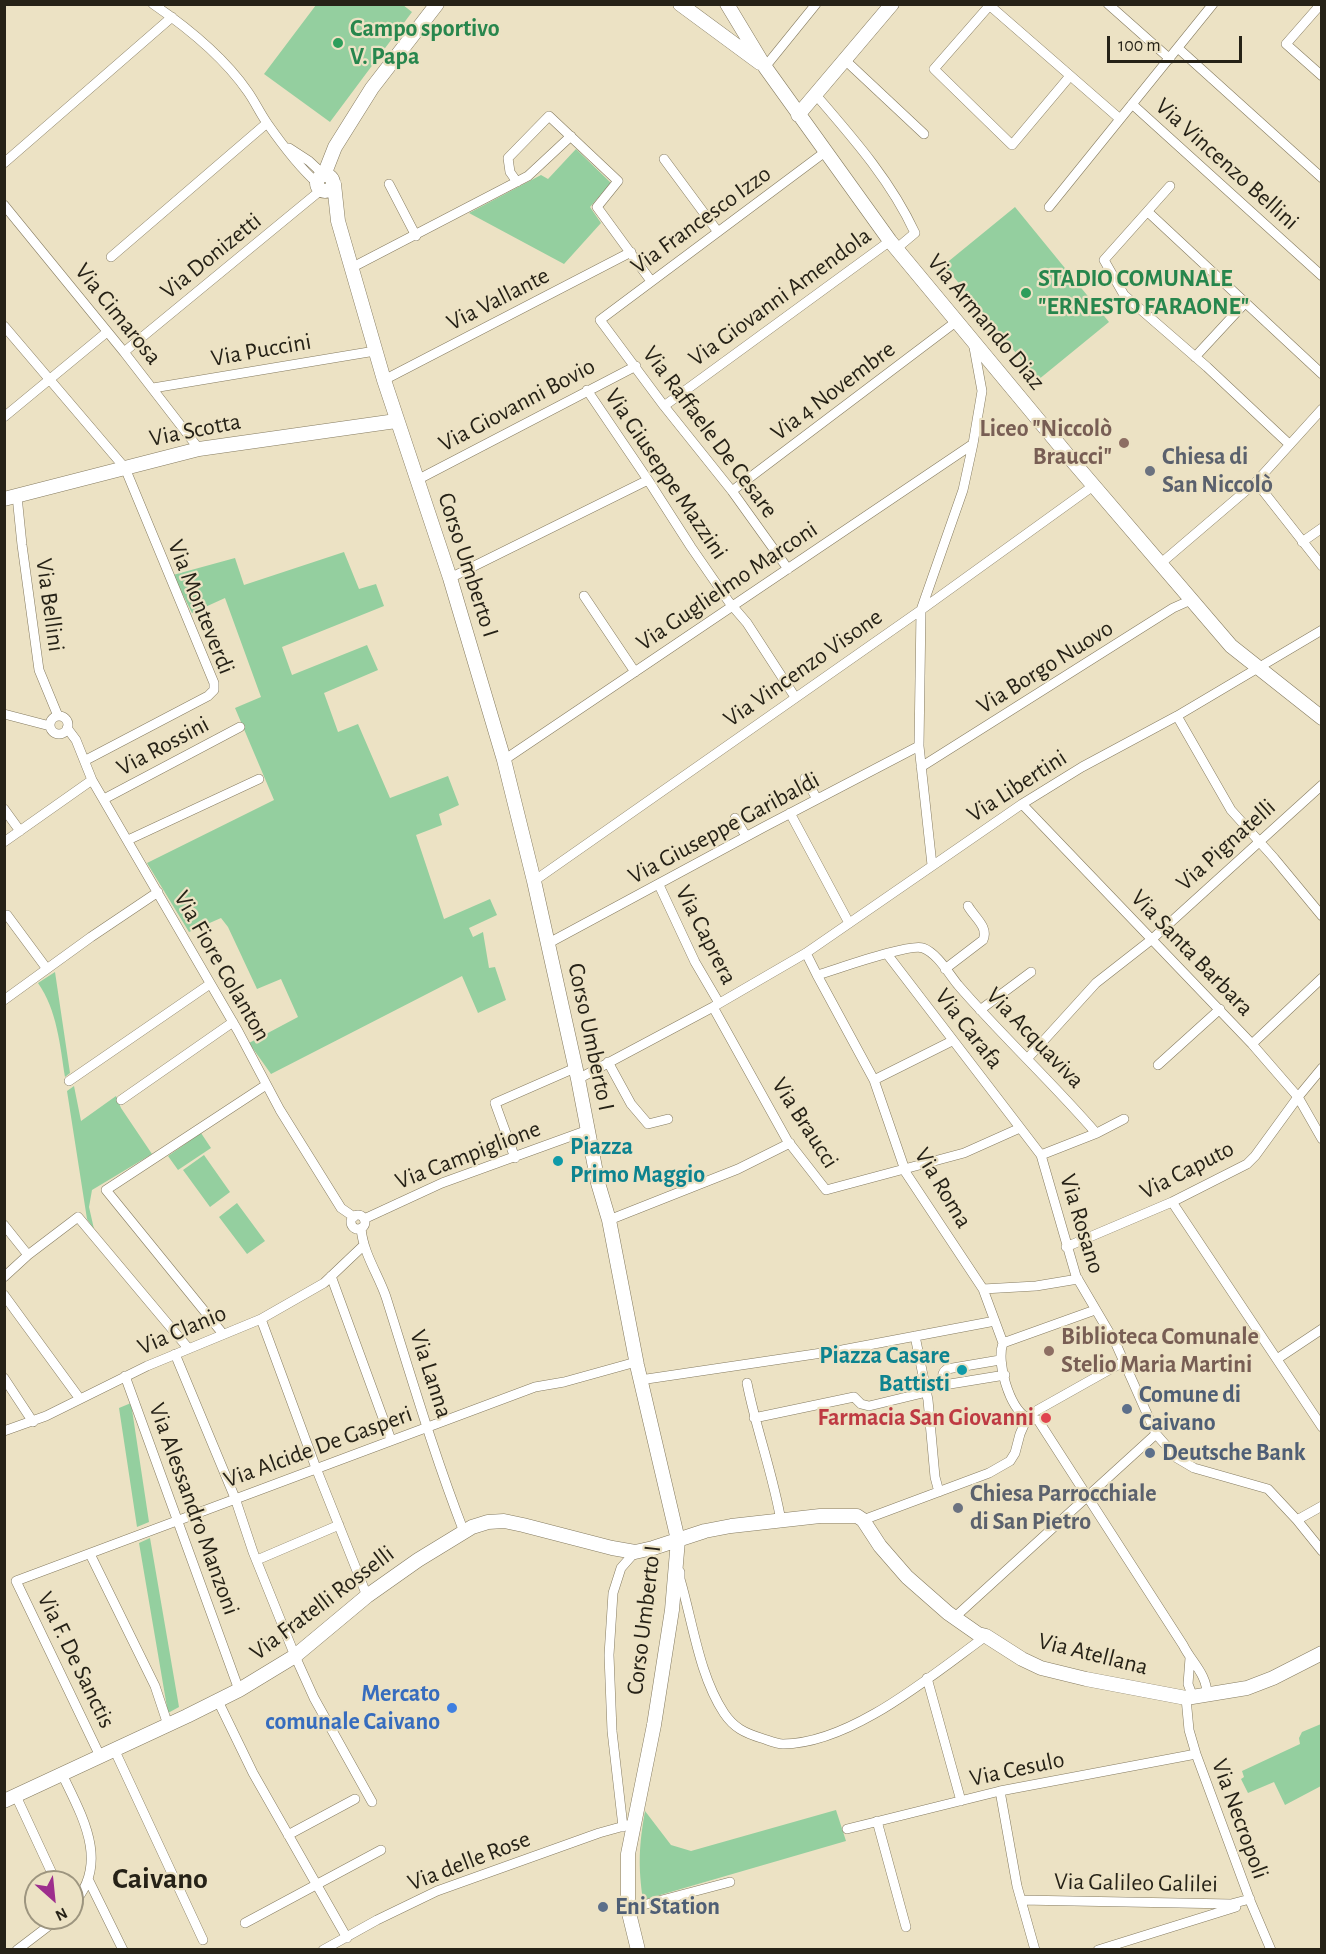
<!DOCTYPE html>
<html>
<head>
<meta charset="utf-8">
<style>
	body { margin:0 }
	#map { position:relative; width:1326px; height:1954px; overflow:hidden; background:#ece2c4; font-family:"Alegreya Sans",sans-serif }
	canvas { display:block }
	.frame { position:absolute; inset:0; border:6px solid #262217; pointer-events:none }
	.north { position:absolute; left:24px; top:1870px; width:60px; height:60px; box-sizing:border-box; background:#ece2c4; border:2px solid #9d957f; border-radius:50%; rotate:153deg; font-size:16px; font-weight:700; line-height:24px; text-align:center; color:#262217 }
	.north::after { content:''; display:block; margin:auto; width:21px; height:27px; background:#9d2e8d; clip-path:polygon(50% 0,100% 100%,50% 72%,0 100%) }
	.scale { position:absolute; left:1107px; top:36px; width:135px; height:27px; box-sizing:border-box; border:3px solid #262217; border-top:0; padding-left:8px; font-size:18px; line-height:21px; white-space:nowrap; color:#262217; -webkit-text-stroke:4px #ece2c4; paint-order:stroke }
</style>
</head>
<body>
<div id="map">
<canvas width="1326" height="1954"></canvas>
<div class="frame"></div>
<div class="north">N</div>
<div class="scale">100 m</div>
</div>
<script>
const context = document.querySelector('canvas').getContext('2d');
context.lineJoin = 'round';
function fill(path, color) {
  context.fillStyle = color;
  context.fill(path, 'evenodd');
}
function stroke(path, color, width, dash) {
  context.strokeStyle = color;
  context.lineWidth = width;
  context.lineCap = dash ? 'butt' : 'round';
  context.setLineDash(dash || []);
  context.stroke(path);
}
function drawText(font, color, halo, rows, align = 'center') {
  context.font = font + ' "Alegreya Sans",sans-serif';
  context.lineWidth = 4.5;
  context.setLineDash([]);
  context.textBaseline = 'middle';
  context.strokeStyle = halo;
  context.fillStyle = color;
  for (const [text, x, y, turn = 0] of rows) {
    context.save();
    context.translate(x, y);
    context.rotate((+turn || 0) * Math.PI / 180);
    context.textAlign = isNaN(turn) ? turn : align;
    if (halo) context.strokeText(text, 0, 0);
    context.fillText(text, 0, 0);
    context.restore();
  }
}
fill(new Path2D(`
	M316,5H403L412,12L330,122L264,74Z
	M576,149L611,183L590,207L601,223L564,264L469,213L541,175L548,179Z
	M1015,207L1109,322L1038,380L944,265Z
	M344,552L359,589L376,584L384,606L282,647L292,675L367,645L378,670L324,693L338,732L358,724L390,798L448,776L459,805L439,814L442,825L416,835L444,919L490,899L497,915L469,928L473,937L483,932L489,968L495,967L506,1000L478,1013L462,976L271,1074L249,1043L298,1017L281,979L257,989L228,927L221,918L189,932L147,863L274,800L235,708L261,697L225,598L192,613L173,575L235,558L244,585Z
	M55,972L70,1073L65,1077C60,1045 57,1010 38,983Z
	M74,1086L81,1121L116,1096L121,1108L152,1154L92,1190L89,1207L94,1229L87,1219L67,1091Z
	M201,1133L211,1148L178,1170L168,1156Z
	M204,1155L230,1192L210,1207L183,1170Z
	M237,1203L265,1241L247,1254L219,1217Z
	M131,1403L149,1522L137,1527L119,1408Z
	M150,1538L179,1707L168,1713L139,1543Z
	M1321,1724V1786L1285,1805L1274,1782L1248,1793L1241,1779L1244,1777L1242,1771L1300,1744L1299,1738L1302,1732Z
	M836,1810L846,1841L643,1900C638,1866 639,1845 645,1811L671,1845L691,1851Z`), '#94cf9f');
const street = new Path2D(`
	M153,4C188,28 224,57 248,92C255,102 260,113 267,123C281,143 299,167 317,183
	M988,4L1120,119
	M1108,4L1170,59
	M1321,4L1286,44L1322,76
	M989,6L934,69L1012,145L1070,76
	M1179,49L1322,178
	M845,60L924,134
	M765,67L816,4
	M815,94C853,138 891,181 915,233L896,249
	M1132,104L1322,276
	M289,148L309,161L324,175
	M664,159L718,232
	M4,163L172,17
	M517,182L510,172L508,158L549,116L618,181L597,207L651,281
	M389,184L416,236
	M1170,186L1104,260L1124,295L1207,367L1289,444
	M4,205L124,352L199,449
	M1049,207L1213,4
	M1148,212L1322,374
	M111,257L267,123
	M353,267L528,176L571,136
	M4,326L125,468L214,683V690L208,696L86,760
	M124,352L321,190
	M1195,357L1245,303
	M384,380L631,252
	M153,388L375,351
	M587,390L648,480L691,547L729,602L747,623L795,697
	M664,406L890,241
	M4,417L107,332
	M417,480L636,366
	M1256,482L1322,566
	M732,491L957,321
	M17,496L22,545L39,670L58,716
	M1302,542L1322,528
	M1160,564L1256,482L1322,409
	M788,569L732,491L664,406L600,320L825,152
	M450,578L648,480
	M584,596L635,672
	M4,714L50,726
	M1177,716L1231,810L1274,858L1322,916
	M50 725a9 9 0 1 1 18 0a9 9 0 1 1-18 0Z
	M67,728L76,740L92,780L238,1031L280,1110L341,1208L354,1217
	M504,760L973,444
	M921,767L1173,608L1191,600
	M805,778L817,799
	M104,799L240,727
	M1022,804L1252,1044L1298,1097L1322,1139
	M4,809L20,831
	M790,813L849,923
	M735,818L746,836
	M128,840L259,779
	M4,842L92,780
	M932,865L919,746L921,610L963,490L973,444L982,391L973,342
	M534,881L921,610L1093,486
	M659,885L695,962L719,1003
	M7,915L47,969
	M547,944L764,827L919,746
	M806,953L817,975C835,970 909,943 923,948C937,953 949,974 958,985C1002,1036 1052,1082 1096,1133
	M887,954L1041,1155L1076,1276L1116,1344L1156,1434L1177,1458L1194,1468L1268,1489L1297,1520L1322,1551
	M945,969L983,940C989,927 974,917 968,906
	M817,975L874,1080L906,1173L983,1289L1003,1343C996,1362 1009,1407 1027,1418
	M4,1000L91,937L158,892
	M713,1007L787,1140L826,1190L964,1153L1020,1128
	M980,1010L1031,972
	M1252,1044L1322,978
	M1027,1059L1096,983L1151,940L1322,785
	M608,1062L631,1104L648,1124L668,1119
	M1158,1065L1220,1009
	M578,1079L713,1007L806,953L1022,804L1082,767L1177,716L1322,630
	M874,1080L952,1041
	M69,1081L210,984
	M121,1100L233,1022
	M1041,1155L1097,1133L1124,1119
	M515,1158L495,1103L575,1068
	M1172,1202L1322,1427
	M351 1222a7 7 0 1 1 14 0a7 7 0 1 1-14 0Z
	M364,1219L442,1183L588,1130
	M609,1220L738,1169L790,1143
	M4,1225L28,1255
	M361,1228C363,1253 378,1274 386,1297C411,1376 434,1455 464,1532
	M1066,1247L1172,1202L1247,1164L1255,1156L1298,1097L1322,1068
	M331,1276L391,1440
	M4,1277L28,1255L78,1217L188,1348
	M983,1289L1036,1286L1078,1279
	M4,1295L80,1399
	M261,1319L316,1468L367,1596
	M223,1334L106,1190L266,1085
	M915,1336L928,1400L935,1477L939,1492
	M1003,1343L1095,1310
	M175,1354L235,1498L253,1552L295,1656L314,1698L372,1802
	M1277,1359L1322,1329
	M1000,1360L947,1369C940,1374 942,1382 950,1384L1005,1375
	M125,1376L239,1690
	M4,1378L33,1422
	M640,1380L842,1350L995,1321
	M747,1383C756,1429 773,1474 781,1521
	M754,1418L854,1397L861,1404L869,1406L927,1392
	M1027,1418L1038,1420L1183,1645C1192,1663 1207,1674 1207,1695
	M4,1431L46,1416L147,1366L261,1319L324,1283L363,1246
	M863,1520L989,1473L1010,1461L1015,1453L1020,1434L1027,1418L1034,1412L1123,1362
	M1297,1520L1322,1506
	M90,1554L155,1686L168,1725
	M257,1560L339,1525
	M680,1572V1579C693,1623 699,1675 724,1713C734,1728 745,1733 761,1738C768,1740 776,1744 783,1744C851,1744 932,1675 986,1636
	M955,1617L1156,1434
	M1190,1658L1188,1684L1193,1697
	M927,1678L961,1801
	M1186,1698L1189,1730L1196,1754L1251,1903L1271,1950
	M218,1701L253,1773L347,1938
	M114,1749L203,1940
	M100,1756L16,1581L535,1387L564,1382L636,1362
	M62,1774C82,1816 111,1864 72,1905
	M1000,1791L1017,1886L1035,1950
	M16,1796L56,1882
	M877,1821L906,1927
	M623,1827L612,1731L609,1655L613,1593L621,1568L635,1552
	M847,1829L1000,1791L1196,1754
	M288,1835L355,1799
	M89,1881L123,1950
	M1021,1900L1231,1904L1250,1899
	M628,1909L730,1882
	M245,1923L381,1850
	M17,1950L59,1918
	M323,1950L377,1920L437,1891L599,1833L635,1823
	M1098,1950L1236,1907`);
const secondary = new Path2D(`
	M680,4L760,63
	M727,4L765,67L890,241L1075,464L1231,646L1322,718
	M798,115L892,4
	M317 183a8 8 0 1 1 16 0a8 8 0 1 1-16 0Z
	M324,175L335,147L372,88L437,4
	M334,184L338,221L384,380L450,578L504,760L534,881L578,1079L598,1183L609,1220L637,1365L678,1540L672,1610L654,1725L628,1854V1909L638,1950
	M4,499L199,449L396,421
	M4,1801L187,1716L239,1690L295,1656L367,1596L418,1560L472,1527L488,1522L504,1521L523,1525L612,1548L635,1552L653,1548L705,1531L731,1526L820,1516H857L863,1520L880,1546L907,1577L948,1613L978,1634L986,1636L1022,1659L1041,1668L1086,1679L1186,1698L1247,1688L1273,1678L1322,1653`);
stroke(street, '#857b60', 10);
stroke(secondary, '#857b60', 15);
stroke(street, '#fff', 9);
stroke(secondary, '#fff', 14);
for (const [x, y, r, color] of [
	[338,43,6,"#2e9e5b"],
	[1026,293,6,"#2e9e5b"],
	[1124,443,6,"#8d6e63"],
	[1150,471,6,"#6b7280"],
	[558,1161,6,"#0f9aa8"],
	[1049,1351,6,"#8d6e63"],
	[962,1370,6,"#0f9aa8"],
	[1127,1409,6,"#5c6f8a"],
	[1046,1418,6,"#e0444e"],
	[1150,1453,6,"#5c6f8a"],
	[958,1508,6,"#6b7280"],
	[452,1708,6,"#3f7fe0"],
	[603,1907,6,"#5c6f8a"]
]) {
  const dot = new Path2D();
  dot.arc(x, y, r, 0, 2 * Math.PI);
  context.fillStyle = color;
  context.fill(dot);
  stroke(dot, '#ece2c4', 2);
}
drawText('bold 24px', '#27864d', '#ece2c4', [
	["Campo sportivo",350,29],
	["V. Papa",350,57],
	["STADIO COMUNALE",1038,279],
	["\"ERNESTO FARAONE\"",1038,307]
], 'left');
drawText('24px', '#262217', '#ece2c4', [
	["Via Vincenzo Bellini",1227,164,42],
	["Via Francesco Izzo",701,220,-36],
	["Via Donizetti",211,256,-39],
	["Via Giovanni Amendola",780,297,-36],
	["Via Vallante",498,299,-27],
	["Via Cimarosa",118,314,51],
	["Via Armando Diaz",986,322,50],
	["Via Puccini",261,350,-10],
	["Via 4 Novembre",833,391,-37],
	["Via Giovanni Bovio",517,405,-28],
	["Via Scotta",195,430,-11],
	["Via Raffaele De Cesare",710,432,53],
	["Via Giuseppe Mazzini",666,474,56],
	["Corso Umberto I",468,565,72],
	["Via Guglielmo Marconi",727,586,-34],
	["Via Bellini",50,605,82],
	["Via Monteverdi",201,607,68],
	["Via Borgo Nuovo",1045,667,-32],
	["Via Vincenzo Visone",803,668,-35],
	["Via Rossini",163,746,-28],
	["Via Libertini",1017,786,-33],
	["Via Giuseppe Garibaldi",724,828,-28],
	["Via Pignatelli",1226,845,-42],
	["Via Caprera",706,935,63],
	["Via Santa Barbara",1192,953,46],
	["Via Fiore Colanton",222,966,60],
	["Via Carafa",969,1029,52],
	["Corso Umberto I",591,1037,78],
	["Via Acquaviva",1035,1038,46],
	["Via Braucci",805,1123,57],
	["Via Campiglione",468,1155,-21],
	["Via Caputo",1187,1170,-27],
	["Via Roma",943,1188,59],
	["Via Rosano",1082,1224,73],
	["Via Clanio",182,1330,-23],
	["Via Lanna",431,1374,72],
	["Via Alcide De Gasperi",318,1447,-20],
	["Via Alessandro Manzoni",194,1509,70],
	["Via Fratelli Rosselli",322,1603,-37],
	["Corso Umberto I",644,1620,-83],
	["Via Atellana",1093,1654,14],
	["Via F. De Sanctis",76,1660,64],
	["Via Cesulo",1017,1769,-12],
	["Via Necropoli",1240,1819,70],
	["Via delle Rose",469,1861,-21],
	["Via Galileo Galilei",1136,1883,1]
]);
drawText('bold 24px', '#785e54', '#ece2c4', [
	["Liceo \"Niccolò",1112,429],
	["Braucci\"",1112,457],
	["Biblioteca Comunale",1061,1337,"left"],
	["Stelio Maria Martini",1061,1365,"left"]
], 'right');
drawText('bold 24px', '#5b616d', '#ece2c4', [
	["Chiesa di",1162,457],
	["San Niccolò",1162,485],
	["Chiesa Parrocchiale",970,1494],
	["di San Pietro",970,1522]
], 'left');
drawText('bold 24px', '#0d838f', '#ece2c4', [
	["Piazza",570,1147],
	["Primo Maggio",570,1175],
	["Piazza Casare",950,1356,"right"],
	["Battisti",950,1384,"right"]
], 'left');
drawText('bold 24px', '#4e5e75', '#ece2c4', [
	["Comune di",1139,1395],
	["Caivano",1139,1423],
	["Deutsche Bank",1162,1453],
	["Eni Station",615,1907]
], 'left');
drawText('bold 24px', '#be3a42', '#ece2c4', [
	["Farmacia San Giovanni",1034,1418]
], 'right');
drawText('bold 24px', '#366cbe', '#ece2c4', [
	["Mercato",440,1694],
	["comunale Caivano",440,1722]
], 'right');
drawText('bold 30px', '#262217', '#ece2c4', [
	["Caivano",160,1879]
]);
</script>
</body>
</html>
